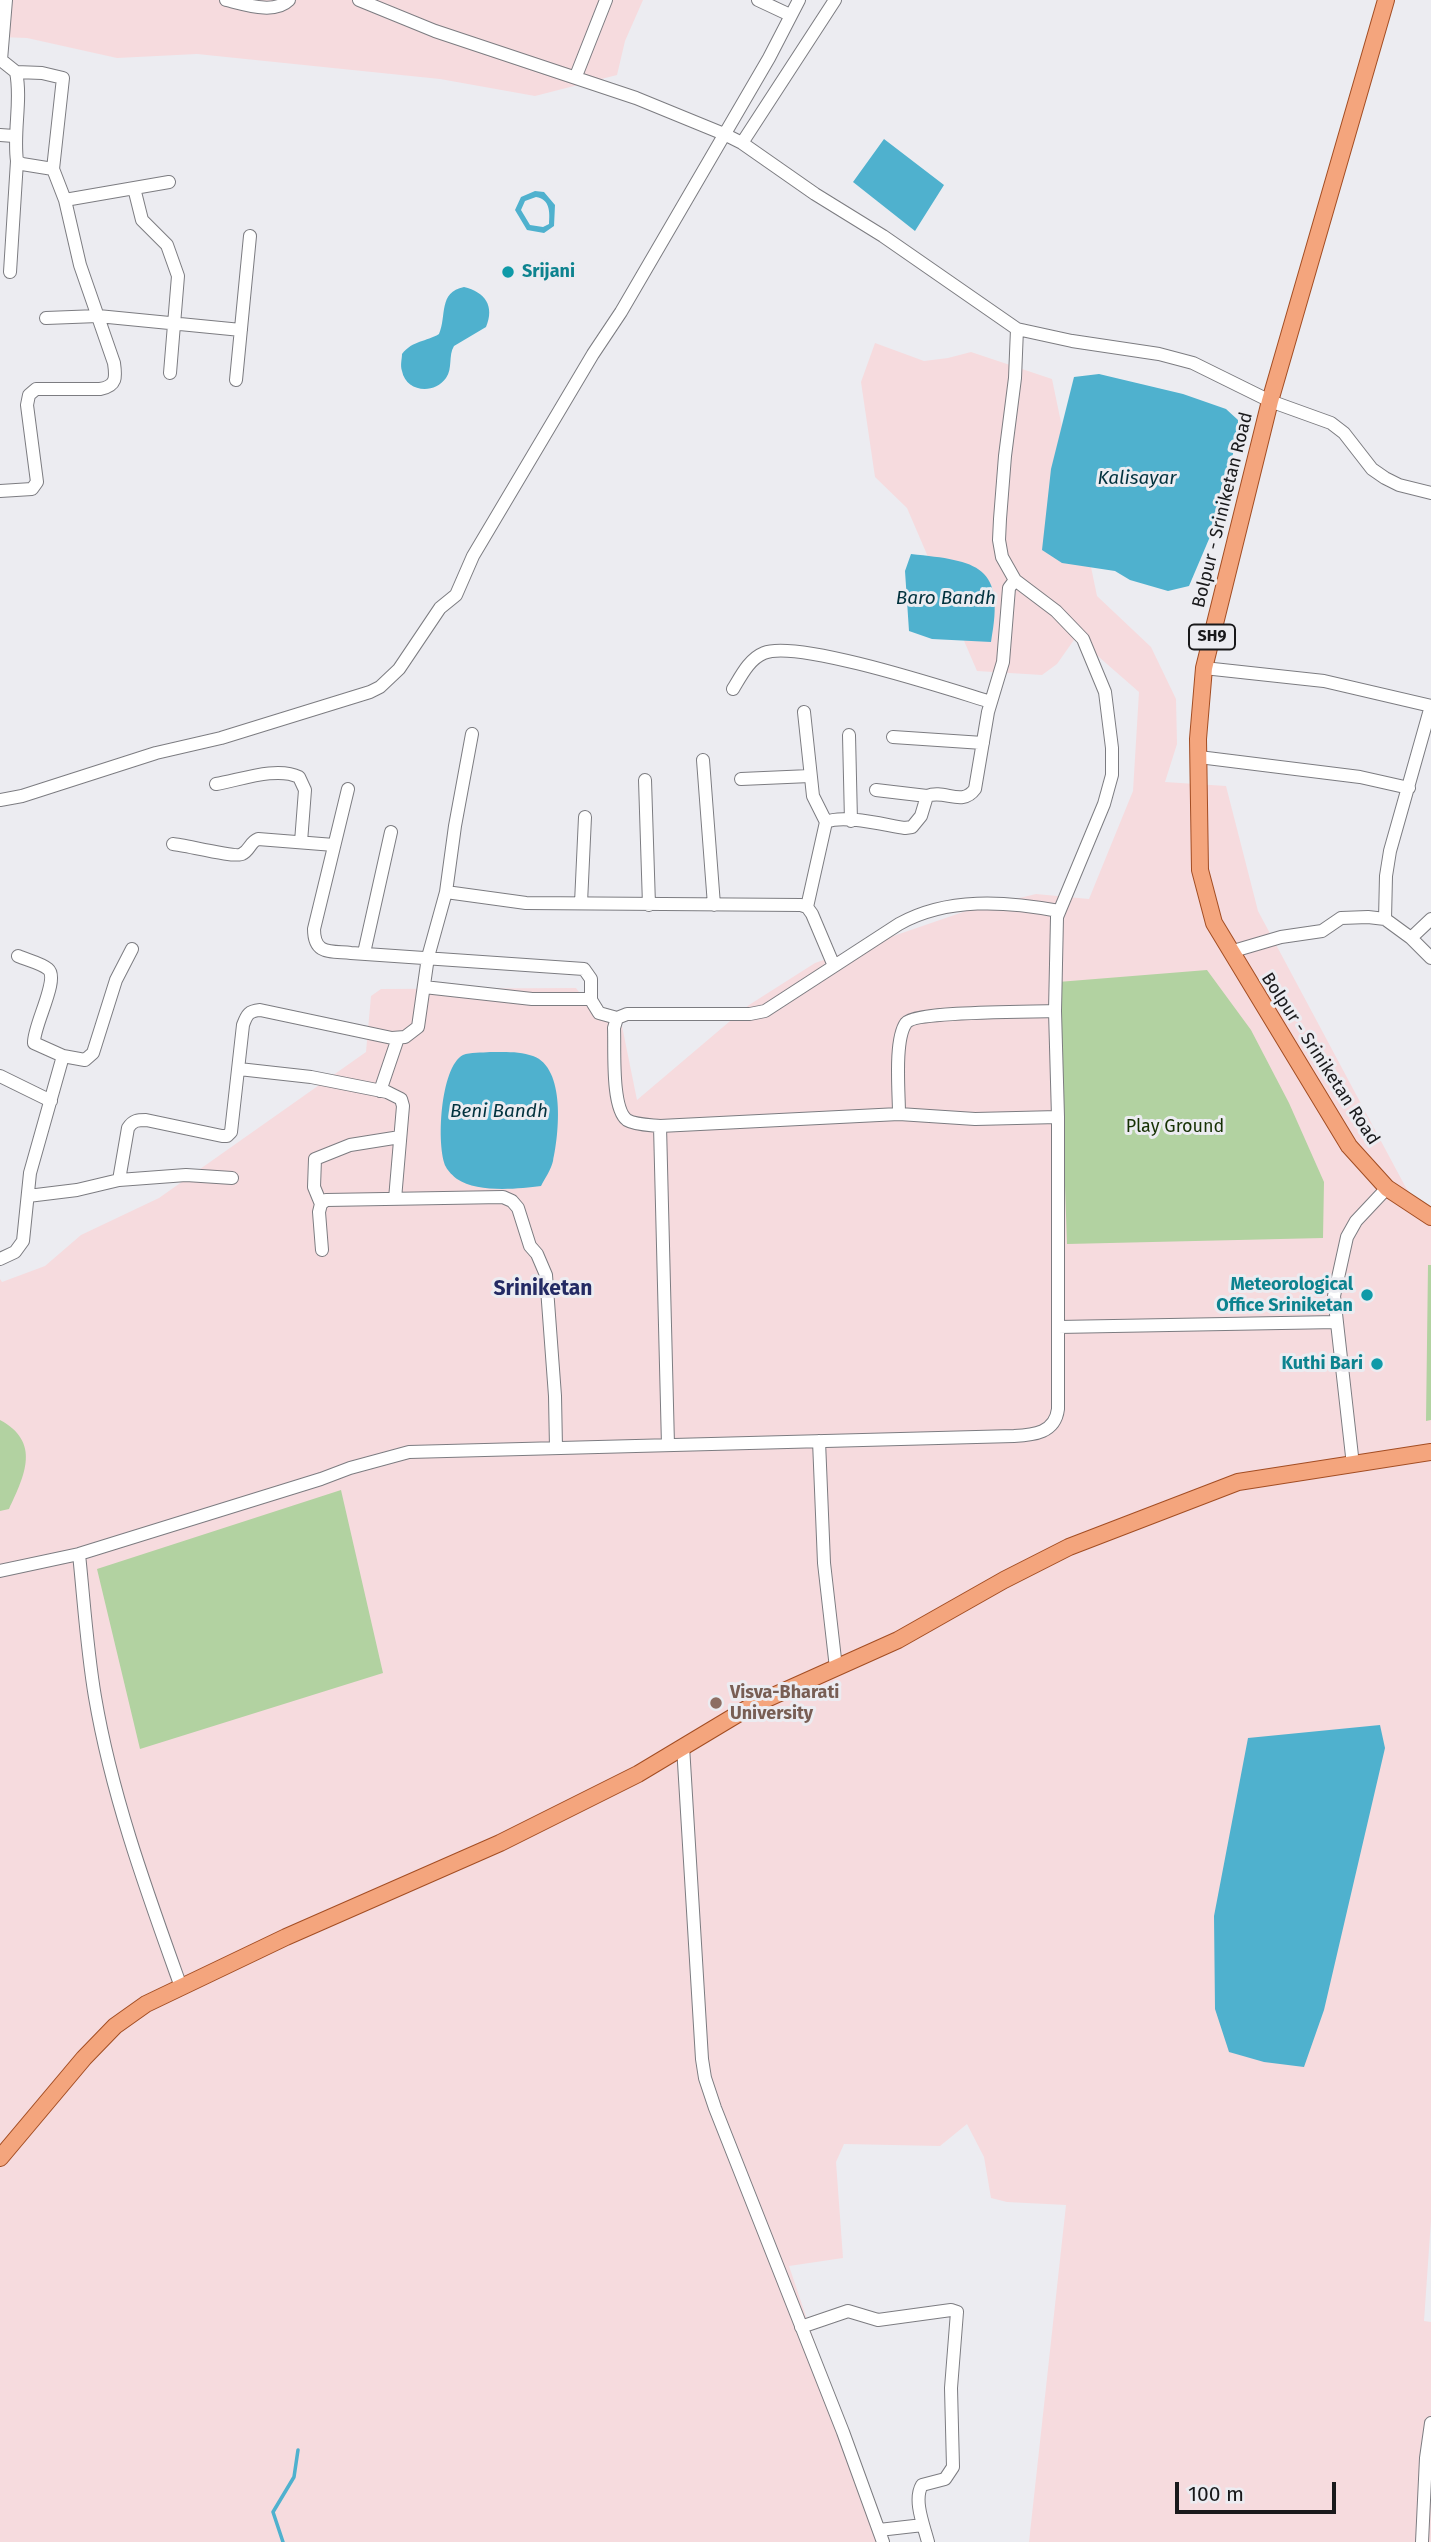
<!DOCTYPE html>
<html>
<head>
<meta charset="utf-8">
<style>
	body { margin:0 }
	#map { position:relative; width:1431px; height:2542px; overflow:hidden; background:#ececf1; font-family:"Fira Sans",sans-serif }
	canvas { display:block }
	.scale { position:absolute; left:1175px; top:2482px; width:161px; height:32px; box-sizing:border-box; border:4px solid #19191b; border-top:0; padding-left:9px; font-size:21px; line-height:24px; white-space:nowrap; color:#19191b; -webkit-text-stroke:5px #ececf1; paint-order:stroke }
</style>
</head>
<body>
<div id="map">
<canvas width="1431" height="2542"></canvas>
<div class="scale">100 m</div>
</div>
<script>
const context = document.querySelector('canvas').getContext('2d');
context.lineJoin = 'round';
function fill(path, color) {
  context.fillStyle = color;
  context.fill(path, 'evenodd');
}
function stroke(path, color, width, dash) {
  context.strokeStyle = color;
  context.lineWidth = width;
  context.lineCap = dash ? 'butt' : 'round';
  context.setLineDash(dash || []);
  context.stroke(path);
}
function drawText(font, color, halo, rows, align = 'center') {
  context.font = font + ' "Fira Sans",sans-serif';
  context.lineWidth = 6;
  context.setLineDash([]);
  context.textBaseline = 'middle';
  context.strokeStyle = halo;
  context.fillStyle = color;
  for (const [text, x, y, turn = 0] of rows) {
    context.save();
    context.translate(x, y);
    context.rotate((+turn || 0) * Math.PI / 180);
    context.textAlign = isNaN(turn) ? turn : align;
    if (halo) context.strokeText(text, 0, 0);
    context.fillText(text, 0, 0);
    context.restore();
  }
}
fill(new Path2D(`
	M0,0H643L625,41L617,75L535,96L440,79L197,54L117,58L27,38L0,37Z
	M875,343L924,361L948,358L971,352L1052,379L1097,596L1151,647L1176,699L1177,744L1165,782L1226,786L1258,911L1405,1186L1431,1222V2220L1424,2321L1431,2322V2542H1029L1066,2205L1007,2202L991,2198L984,2157L967,2124L940,2146L844,2144L836,2162L843,2258L789,2266L882,2542H0V1279L2,1282L45,1266L81,1235L159,1198L366,1052L371,996L381,989L576,988L599,1019L622,1026L637,1100L749,1005L815,963L966,911L1036,894L1089,899L1133,791L1139,692L1076,637L1057,664L1042,675L977,671L907,508L875,477L861,382Z`), '#f6dbde');
fill(new Path2D(`
	M1207,970L1251,1030L1289,1103L1324,1182L1323,1238L1067,1244L1058,982Z
	M1428,1265H1431V1420L1426,1421Z
	M0,1420C41,1442 25,1475 9,1509L0,1511Z
	M341,1490L383,1673L140,1749L97,1569Z`), '#b2d2a1');
fill(new Path2D(`
	M884,139L944,185L915,231L853,182Z
	M535,191L544,192L555,205L554,226L544,233L527,230L515,210L521,197ZM536,197C550,199 550,212 549,224L543,227L530,225L521,210L525,201Z
	M464,287C485,292 495,306 486,327L454,346C448,356 453,368 446,378C434,395 406,392 402,371C400,365 402,359 402,354C413,340 426,342 439,334C447,316 438,292 464,287Z
	M1099,374L1183,394L1226,409L1238,420V436L1209,539L1189,586L1168,591L1130,580L1115,571L1062,563L1042,550L1051,469L1074,377Z
	M911,554C978,561 1006,565 991,642L932,639L909,631L905,571Z
	M490,1052C504,1052 520,1051 533,1056C566,1068 559,1134 553,1161C551,1170 545,1178 541,1186C518,1189 477,1193 457,1179C454,1177 447,1170 446,1167C436,1147 440,1067 463,1055C470,1052 482,1053 490,1052Z
	M1380,1725L1385,1748L1324,2010L1304,2067L1264,2062L1229,2052L1215,2009L1214,1916L1248,1738Z`), '#4fb1ce');
stroke(new Path2D(`
	M283,2542L273,2512L294,2477L298,2450`), '#4fb1ce', 3.5);
const minor = new Path2D(`
	M226,0C244,4 274,15 289,0
	M359,0L435,31L636,98L724,134L742,143L815,194L883,236L1017,329L1072,341L1159,354L1193,363L1270,401L1331,423L1344,433L1372,469L1385,478L1399,485L1431,493
	M758,0L790,15
	M16,72L42,73L63,78L53,169
	M576,76L606,0
	M0,135L14,136
	M742,143L835,0
	M134,188L142,220L167,245L178,276L170,373
	M65,200L169,182
	M10,272L17,161
	M46,318L98,316L241,330
	M236,380L250,236
	M0,491L32,489L37,482L27,405L29,395L36,389H100C117,386 116,377 114,363L80,265L65,200L53,169L22,164L17,161C13,131 22,100 16,72L1,60L6,0
	M1204,668L1324,681L1431,706
	M733,689C741,676 749,659 764,653C797,639 951,690 991,702
	M804,712L813,796L826,822
	M849,735L851,821
	M893,737L983,743
	M1199,757L1360,777L1409,788
	M703,760L714,905
	M741,779L810,776
	M645,780L649,905
	M216,784C240,780 277,766 299,777L305,790L301,842
	M348,789L314,929C314,955 330,951 351,953L584,969L591,979V1000
	M876,790L927,796
	M0,800L22,796L156,753L221,738L370,692L380,687L399,669L440,608L456,595L473,556L593,354L621,312L769,58L799,0
	M173,844C185,845 236,858 242,854C250,850 250,842 258,839L334,845
	M446,892L526,903L801,905L807,907L812,914L834,966
	M581,903L585,817
	M807,907L826,822C843,814 885,825 905,828L912,827L921,816L927,796C945,789 962,807 975,789L988,712L1003,662L1009,588L1015,580
	M1385,919L1386,876L1390,851L1431,706
	M1411,938L1431,919
	M1230,952L1281,937L1322,931L1341,918L1368,917L1385,919L1411,938L1431,958
	M364,953L391,832
	M18,956C27,960 41,963 48,969C60,979 33,1026 34,1043L63,1056L85,1060L93,1053L116,980L132,949
	M424,987L532,999H587L591,1000L599,1013L617,1018
	M239,1069L311,1077L387,1092L401,1099L403,1106L395,1199
	M0,1076L51,1101
	M380,1091L398,1038
	M899,1114C899,1092 894,1040 906,1023C915,1011 1033,1012 1055,1011
	M1058,1117L975,1119L899,1114L660,1126C651,1125 635,1125 627,1120C611,1108 615,1048 614,1028L617,1018L627,1014H750L765,1011L899,924C947,897 1006,901 1059,911
	M660,1126L668,1445
	M119,1180L128,1128C133,1120 138,1120 146,1120L222,1136H227L231,1132L243,1025C247,1014 249,1011 260,1010L392,1038L405,1037L418,1027L428,957L446,892L455,826L472,734
	M28,1196L77,1190L119,1180L186,1175L232,1178
	M321,1204L314,1187L315,1159L350,1145L400,1137
	M322,1250L319,1212L321,1204L326,1200L503,1197L512,1201L518,1208L530,1246L537,1254L546,1275L555,1396L556,1448
	M0,1259L15,1252L23,1241L30,1173L63,1056
	M1058,1327L1337,1322
	M819,1441L824,1563L836,1668
	M1353,1465L1334,1296L1347,1237L1356,1221L1387,1188
	M79,1554C84,1602 87,1650 95,1697C112,1797 147,1892 181,1987
	M0,1571L79,1554L321,1479L350,1468L409,1452L1014,1436C1034,1435 1055,1433 1058,1409V1117L1055,1011L1057,917L1104,804L1112,775V748L1105,692L1083,639L1056,611L1015,580L1002,557L999,540L1000,519L1005,456L1015,378L1017,329
	M683,1746L702,2059L705,2078L715,2108L843,2432L883,2542
	M801,2327L848,2311L878,2320L951,2310L957,2312L951,2388L953,2467L945,2479L922,2485C913,2500 924,2526 928,2542
	M879,2530L923,2525
	M1422,2542L1426,2458L1431,2423`);
const major = new Path2D(`
	M1386,0L1270,401L1204,668L1198,739L1200,870L1214,923L1349,1146L1387,1188L1431,1217
	M0,2158L84,2058L115,2026L146,2004L286,1937L500,1843L638,1774L753,1705L898,1640L1004,1580L1069,1547L1238,1482L1431,1452`);
stroke(minor, '#7c7c81', 14);
stroke(major, '#a34d23', 18);
stroke(minor, '#fff', 12);
stroke(major, '#f4a57d', 16);
for (const [x, y, r, color] of [
	[508,272,7,"#0f9aa8"],
	[1367,1295,7,"#0f9aa8"],
	[1377,1364,7,"#0f9aa8"],
	[716,1703,7,"#8d6e63"]
]) {
  const dot = new Path2D();
  dot.arc(x, y, r, 0, 2 * Math.PI);
  context.fillStyle = color;
  context.fill(dot);
  stroke(dot, '#ececf1', 2.5);
}
for (const [x, y, w] of [
	[1212,637,46]
]) {
  const box = new Path2D();
  box.roundRect(x - w / 2, y - 12.5, w, 25, 5);
  context.fillStyle = '#ececf1';
  context.fill(box);
  stroke(box, '#19191b', 2);
}
drawText('bold 16px', '#19191b', null, [
	["SH9",1212,637]
]);
drawText('bold 18px', '#0d838f', '#ececf1', [
	["Srijani",522,272,"left"],
	["Meteorological",1353,1285],
	["Office Sriniketan",1353,1306],
	["Kuthi Bari",1363,1364]
], 'right');
drawText('18px', '#19191b', '#ececf1', [
	["Bolpur - Sriniketan Road",1223,510,-76],
	["Bolpur - Sriniketan Road",1320,1059,57]
]);
drawText('18px', '#163103', '#ececf1', [
	["Play Ground",1175,1127]
]);
drawText('bold 18px', '#785e54', '#ececf1', [
	["Visva-Bharati",730,1693],
	["University",730,1714]
], 'left');
drawText('italic 19px', '#02323e', '#ececf1', [
	["Kalisayar",1137,479],
	["Baro Bandh",946,599],
	["Beni Bandh",499,1112]
]);
drawText('bold 21px', '#232a63', '#ececf1', [
	["Sriniketan",543,1289]
]);
</script>
</body>
</html>
